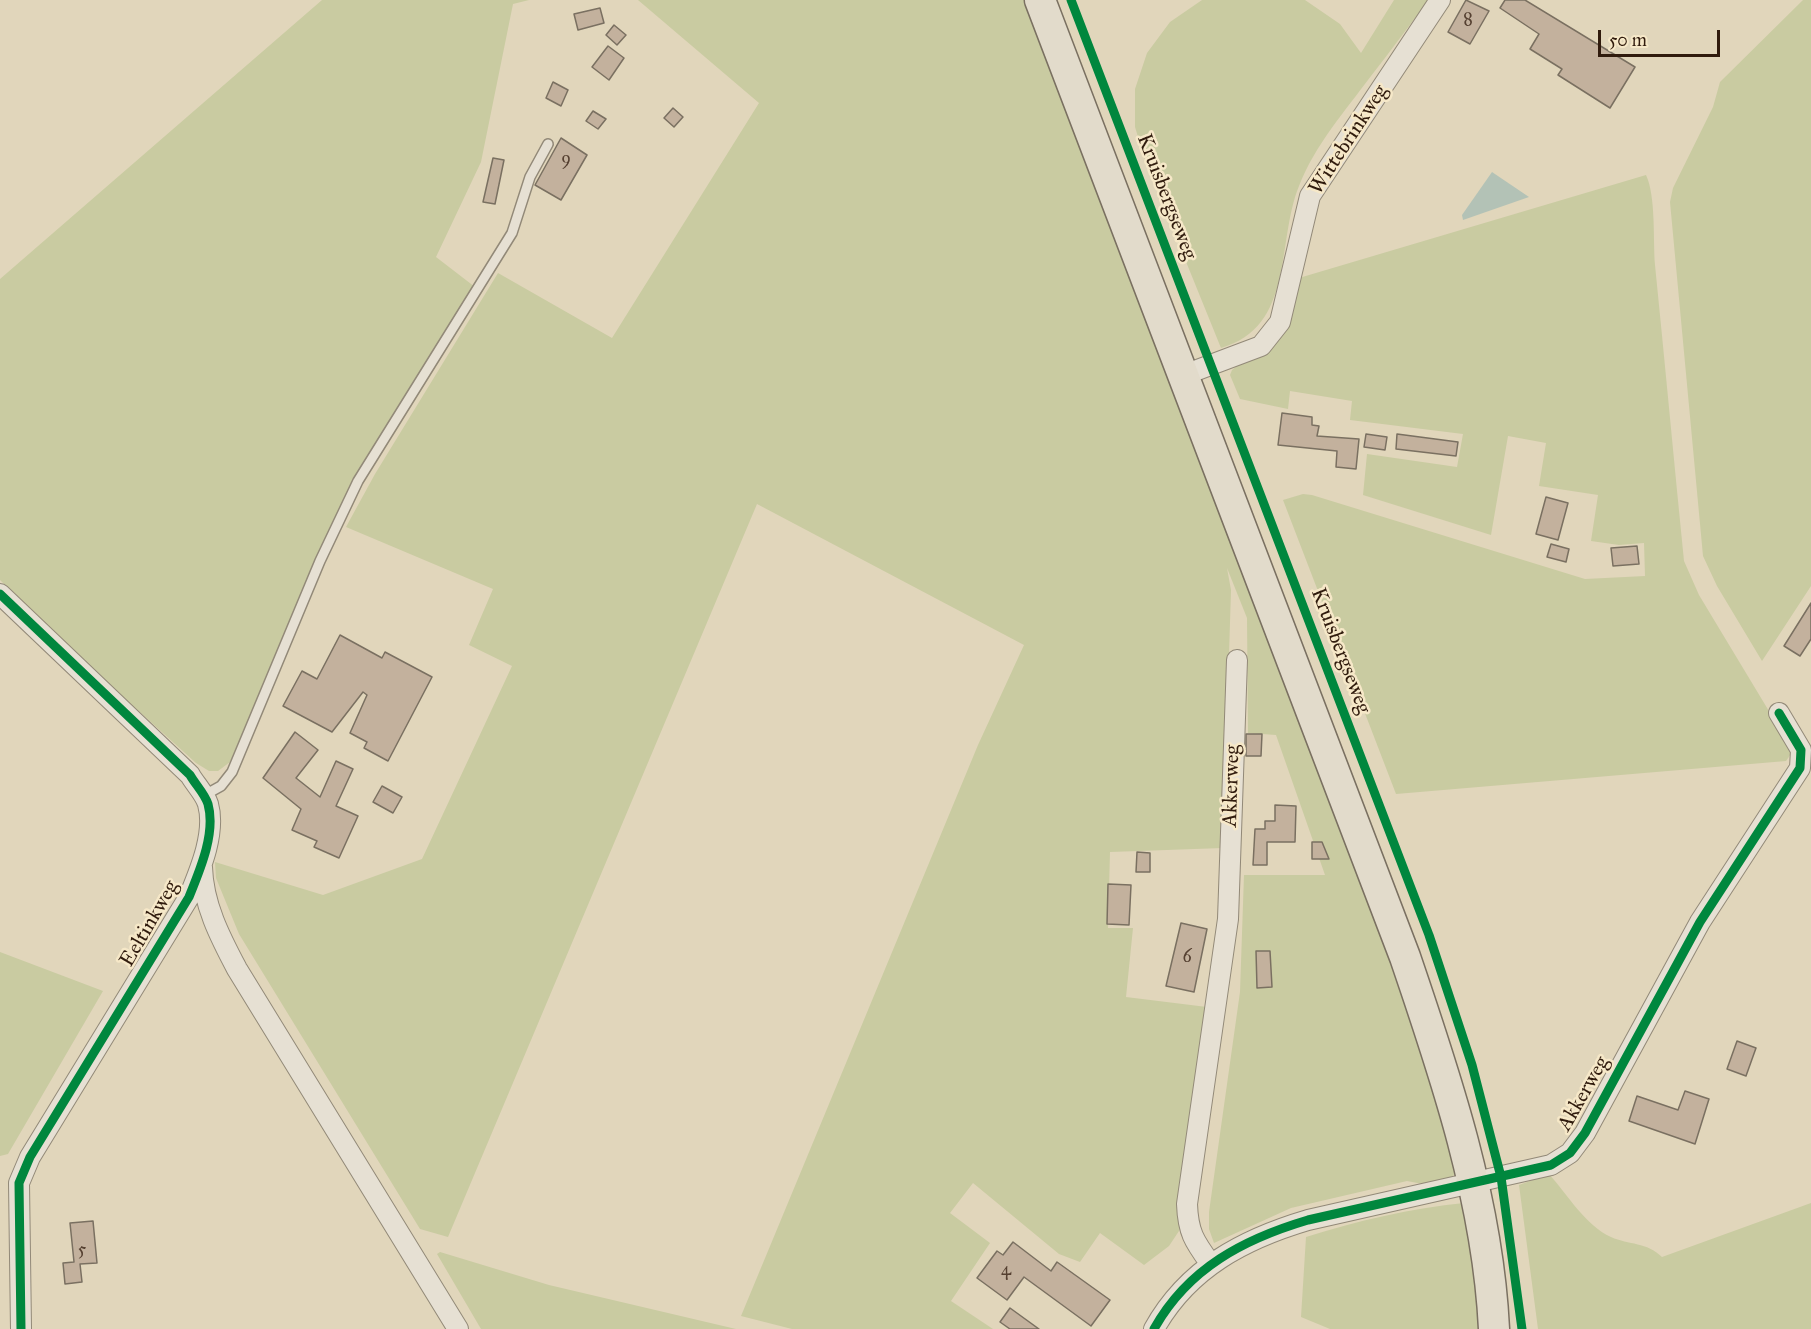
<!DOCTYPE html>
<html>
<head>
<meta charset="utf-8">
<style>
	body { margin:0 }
	#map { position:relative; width:1811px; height:1329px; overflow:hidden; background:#e1d6bb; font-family:"IM FELL Great Primer",serif }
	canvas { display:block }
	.scale { position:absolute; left:1598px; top:30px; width:122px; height:27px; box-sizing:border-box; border:3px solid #301b0d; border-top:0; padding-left:8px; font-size:18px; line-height:21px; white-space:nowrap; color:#301b0d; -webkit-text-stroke:4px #f6e8c8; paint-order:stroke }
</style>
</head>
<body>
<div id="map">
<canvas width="1811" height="1329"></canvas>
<div class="scale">50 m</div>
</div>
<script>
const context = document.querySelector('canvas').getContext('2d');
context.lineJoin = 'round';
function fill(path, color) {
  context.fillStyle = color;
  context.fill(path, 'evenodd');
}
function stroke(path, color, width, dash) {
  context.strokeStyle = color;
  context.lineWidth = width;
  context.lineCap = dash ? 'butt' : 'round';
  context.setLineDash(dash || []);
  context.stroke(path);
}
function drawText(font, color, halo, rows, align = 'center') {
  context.font = font + ' "IM FELL Great Primer",serif';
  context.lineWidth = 5;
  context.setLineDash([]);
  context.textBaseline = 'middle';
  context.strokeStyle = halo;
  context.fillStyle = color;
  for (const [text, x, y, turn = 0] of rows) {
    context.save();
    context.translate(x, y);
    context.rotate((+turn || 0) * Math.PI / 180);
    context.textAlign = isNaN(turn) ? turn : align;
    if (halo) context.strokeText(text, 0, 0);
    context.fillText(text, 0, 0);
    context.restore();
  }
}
fill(new Path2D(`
	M322,0H529L513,4L481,162L436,257L475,287L339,512L230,762L218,771H209L196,763L79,657L0,580V279Z
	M638,0H1030L1420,1023L1456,1162L1455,1173L1450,1180L1428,1185L1407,1181L1291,1208L1214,1243L1209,1229V1212L1240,992L1244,875H1325L1276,735L1248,733L1247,618L1227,568L1231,590L1223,848L1110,852L1108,928H1133L1126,997L1215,1008L1179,1231L1169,1246L1144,1265L1100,1233L1080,1262L1059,1254L973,1183L950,1213L990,1243L951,1301L993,1329H792L741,1316L978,745L1024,645L757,504L448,1237L420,1229L239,934L216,878L215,862L323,895L422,859L512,666L469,645L493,589L346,527L375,474L498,273L612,338L759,103Z
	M1202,0H1305L1340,24L1361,53L1394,0H1429C1409,25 1391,51 1371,76C1345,111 1315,145 1299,186C1276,242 1295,327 1221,348L1146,163L1135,127V89L1147,53L1170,22Z
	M1803,0H1811V586L1762,661L1717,586L1703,556L1670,202L1673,188L1713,107L1720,82Z
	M1646,175C1656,196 1653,240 1655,265C1665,364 1674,462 1684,561L1699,595L1793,751L1786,761L1396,794L1283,500L1303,494L1312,495L1585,579L1645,576L1644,543L1619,545L1591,541L1598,495L1539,486L1546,443L1508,436L1491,535L1363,495L1367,454L1457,467L1463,434L1350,420L1352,401L1290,391L1288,409L1240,399L1230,375L1232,370L1269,340L1299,278Z
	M0,952L103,991L8,1154L0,1156Z
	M1549,1174C1567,1194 1586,1226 1611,1237C1629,1245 1647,1242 1662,1257L1811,1203V1329H1538L1519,1185Z
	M1464,1203L1482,1329H1330L1301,1317L1306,1237C1356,1221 1412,1208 1464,1203Z
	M440,1252L549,1285L736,1329H481L437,1254Z`), '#c9cba1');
fill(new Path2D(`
	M1492,172L1529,197L1463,220L1462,215Z`), '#b3c2b6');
const building = new Path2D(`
	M1466,0L1489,11L1470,44L1448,32Z
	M1505,0H1525L1635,67L1610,108L1558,75L1562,69L1530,49L1539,34L1500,8Z
	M600,8L604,23L578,30L574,14Z
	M614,25L626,35L617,45L606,35Z
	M608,46L624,58L609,80L592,67Z
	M553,82L568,90L561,106L546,98Z
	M673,108L683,117L674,127L664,118Z
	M593,111L606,119L598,129L586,121Z
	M561,138L587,155L561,200L535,185Z
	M493,158L504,160L495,204L483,202Z
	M1282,413L1312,417V425L1319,426L1317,436L1359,439L1356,469L1336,467L1337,451L1278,445Z
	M1366,434L1387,437L1385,450L1364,447Z
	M1397,434L1458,442L1456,456L1396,449Z
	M1546,497L1568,503L1558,540L1536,534Z
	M1551,544L1569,549L1566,562L1547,557Z
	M1637,546L1639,564L1613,566L1611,548Z
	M1811,603V639L1800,656L1784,646Z
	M340,635L382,658L385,652L432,677L388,761L364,748L367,742L350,733L367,695L363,692L332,732L283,706L302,671L317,679Z
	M295,732L318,750L296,778L320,797L336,761L353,769L336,806L358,816L339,858L314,847L317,841L292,830L301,809L263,778Z
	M1246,734H1262L1261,756H1246Z
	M382,786L402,797L393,813L373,802Z
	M1275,805L1296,806L1295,842H1267V865H1253L1255,829H1265V821H1275Z
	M1312,842H1322L1329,859H1312Z
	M1137,852L1150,853V872H1136Z
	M1108,884L1131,885L1129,925L1107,924Z
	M1181,923L1207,929L1194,992L1166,986Z
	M1256,951H1270L1272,987L1257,988Z
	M1737,1041L1756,1048L1746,1076L1727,1069Z
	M1685,1091L1709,1099L1695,1144L1629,1121L1637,1096L1678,1110Z
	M93,1221L97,1263L80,1264L82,1282L65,1284L63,1263L74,1262L70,1223Z
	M1013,1242L1051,1271L1057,1262L1110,1300L1091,1326L1024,1277L1007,1300L977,1278L997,1251L1003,1255Z
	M1010,1308L1039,1329H1010L1000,1322Z`);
fill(building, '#c3b19d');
stroke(building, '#7a7061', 1.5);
const service = new Path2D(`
	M203,796L221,786L232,772L320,561L358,481L512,233L530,177L548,144`);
const minor = new Path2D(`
	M1184,375L1261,346L1280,322L1310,196L1440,0
	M0,594L190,775C195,784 205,794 208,804C216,833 200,870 189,897L30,1157L19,1183L21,1329
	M202,867C203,904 220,937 237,969L458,1329
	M1210,1263C1194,1241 1188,1232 1187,1204L1228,919L1237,660
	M1154,1329C1188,1268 1244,1239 1308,1220L1551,1165L1570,1153L1585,1133L1700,922L1800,768L1801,750L1779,713`);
const primary = new Path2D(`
	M1040,0L1405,957C1446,1077 1488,1202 1494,1329`);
stroke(service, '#928978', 12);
stroke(minor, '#928978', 22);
stroke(primary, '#7a7061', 33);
stroke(service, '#e6e0d3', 9);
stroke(minor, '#e6e0d3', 20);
stroke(primary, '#e2dbcb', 30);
stroke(new Path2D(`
	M1071,0L1429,935L1472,1065L1501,1177L1522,1329
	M0,594L190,775C195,784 205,794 208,804C216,833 200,870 189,897L30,1157L19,1183L21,1329
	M1154,1329C1188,1268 1244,1239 1308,1220L1551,1165L1570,1153L1585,1133L1700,922L1800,768L1801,750L1779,713`), '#00873e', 9);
drawText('18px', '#554031', null, [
	["8",1468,21],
	["9",566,160],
	["6",1187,958],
	["5",82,1251],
	["4",1006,1271]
]);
drawText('21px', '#301b0d', '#f6e8c8', [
	["Wittebrinkweg",1349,140,-57],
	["Kruisbergseweg",1166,197,69],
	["Kruisbergseweg",1340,651,69],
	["Akkerweg",1232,786,-88],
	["Eeltinkweg",150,924,-60],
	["Akkerweg",1584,1094,-60]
]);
</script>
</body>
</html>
